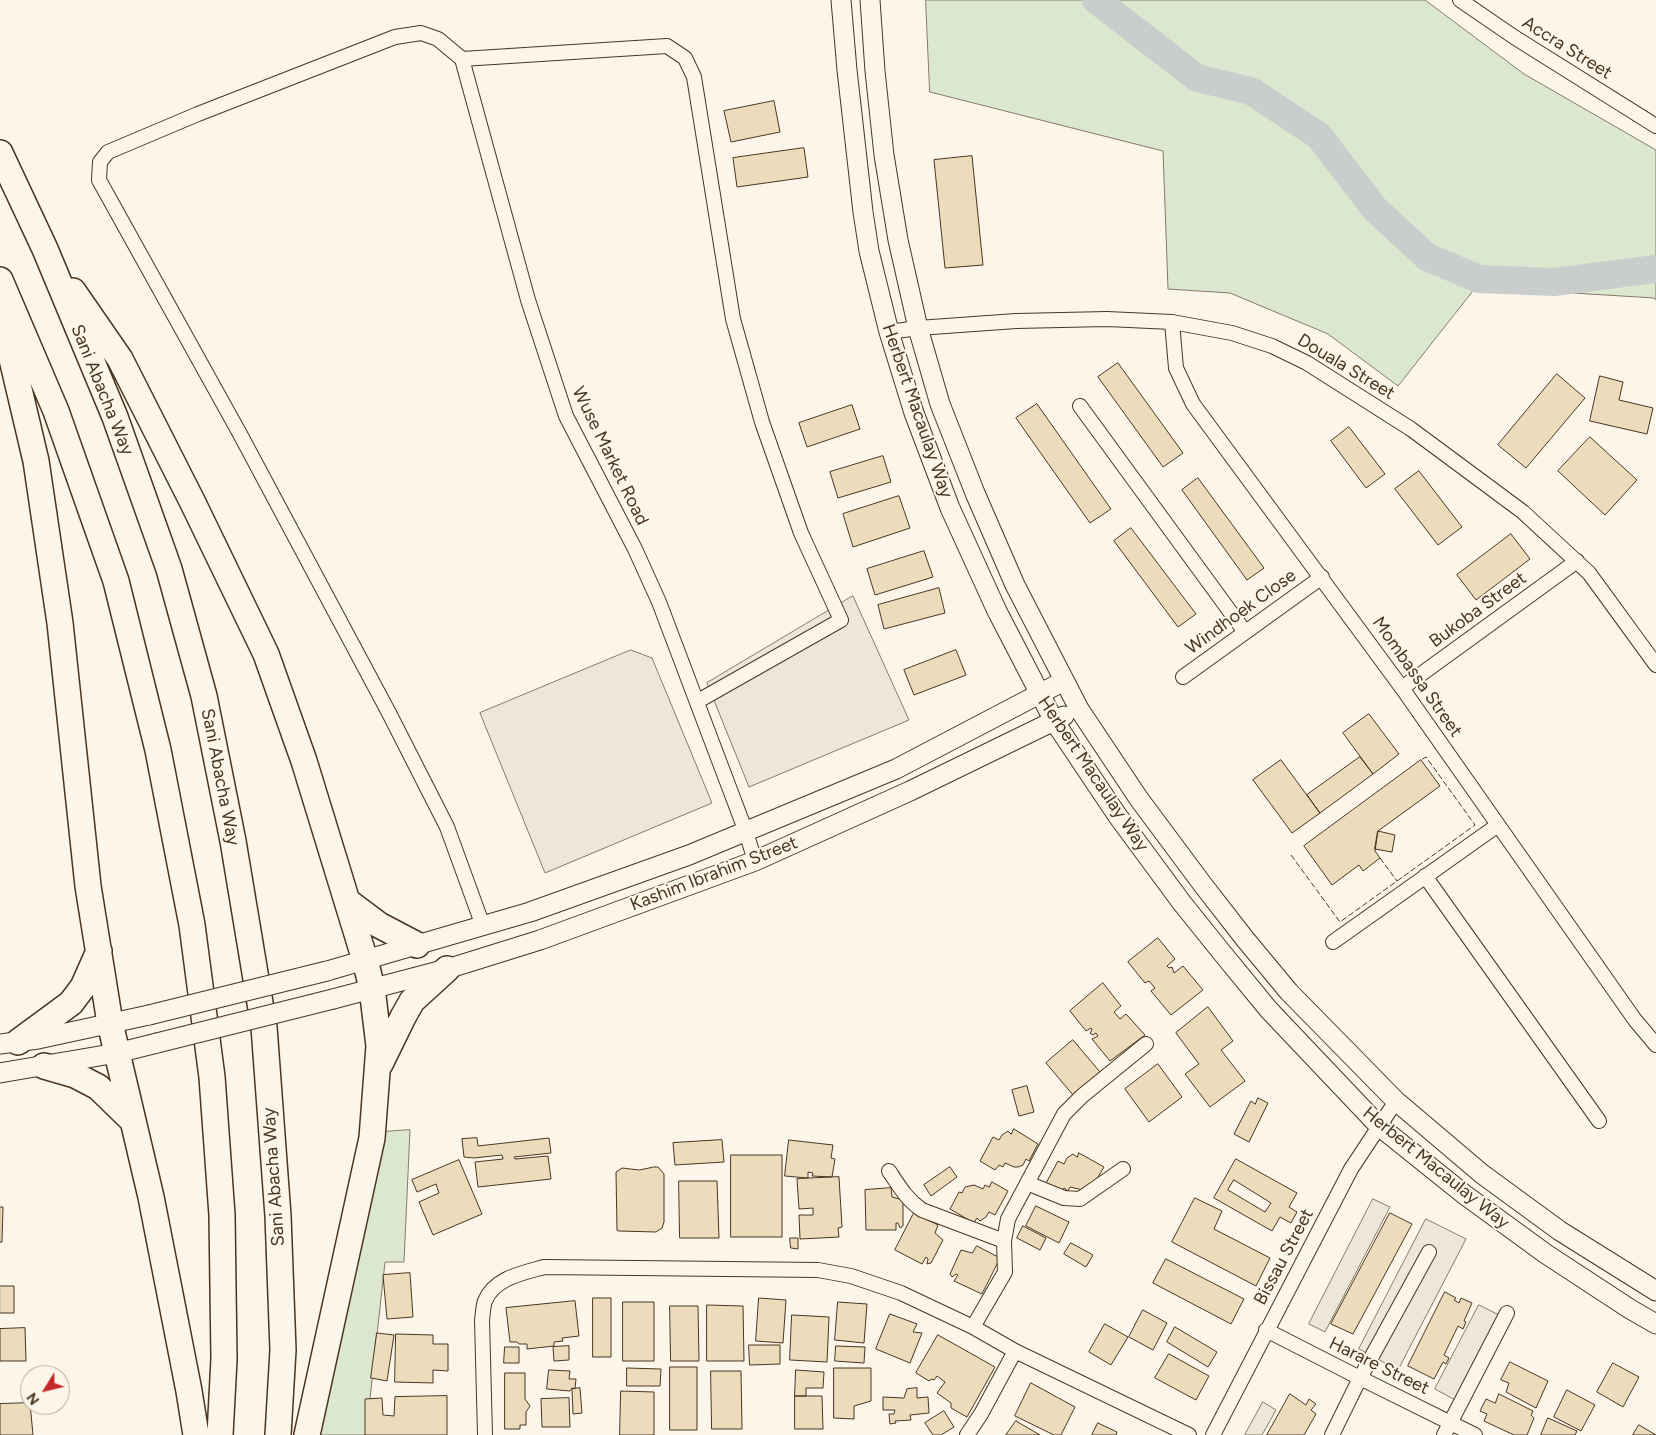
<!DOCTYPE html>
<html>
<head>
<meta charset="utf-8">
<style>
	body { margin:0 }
	#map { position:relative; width:1656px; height:1435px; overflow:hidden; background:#fbf6e9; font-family:Figtree,sans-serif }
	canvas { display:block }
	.north { position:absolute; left:20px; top:1365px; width:50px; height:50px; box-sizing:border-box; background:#fbf6e9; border:1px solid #b4a999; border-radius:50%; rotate:234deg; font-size:14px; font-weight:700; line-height:20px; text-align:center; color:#4a3520 }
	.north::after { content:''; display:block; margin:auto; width:18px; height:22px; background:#c62828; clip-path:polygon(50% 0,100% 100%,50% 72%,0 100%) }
</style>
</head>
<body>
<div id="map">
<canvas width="1656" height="1435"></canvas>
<div class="north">N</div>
</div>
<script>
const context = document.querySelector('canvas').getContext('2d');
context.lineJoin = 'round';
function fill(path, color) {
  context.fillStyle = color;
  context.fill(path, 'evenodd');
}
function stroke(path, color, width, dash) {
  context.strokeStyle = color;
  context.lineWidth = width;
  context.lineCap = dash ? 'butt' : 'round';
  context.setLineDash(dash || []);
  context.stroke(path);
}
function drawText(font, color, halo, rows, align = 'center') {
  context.font = font + ' Figtree,sans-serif';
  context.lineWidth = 4;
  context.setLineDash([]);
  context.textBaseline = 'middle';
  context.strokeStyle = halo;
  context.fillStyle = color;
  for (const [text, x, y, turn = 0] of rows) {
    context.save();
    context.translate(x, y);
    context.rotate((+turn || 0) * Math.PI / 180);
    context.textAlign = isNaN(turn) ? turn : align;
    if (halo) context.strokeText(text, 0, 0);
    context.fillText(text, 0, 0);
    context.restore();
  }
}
const green = new Path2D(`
	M926,0H1425L1524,74L1656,150V300L1654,298L1476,287L1398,386L1328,334L1230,293L1168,289L1163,151L930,92Z
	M410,1130L404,1262H385L366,1435H318L381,1132Z`);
fill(green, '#dce7d0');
stroke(green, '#887966', 1);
const parking = new Path2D(`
	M853,596L909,720L749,787L707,683Z
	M631,650L652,658L712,803L545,873L480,713Z
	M1373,1199L1390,1207L1325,1332L1309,1324Z
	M1426,1219L1466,1239L1398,1370L1359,1349Z
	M1479,1305L1501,1316L1457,1401L1435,1389Z
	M1263,1402L1276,1410L1262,1435H1245Z`);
fill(parking, '#ede7d9');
stroke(parking, '#887966', 1);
stroke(new Path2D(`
	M1096,0L1197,78L1251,91L1319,136L1375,209L1427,257L1479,279L1554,282L1656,269`), '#c9cecd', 28);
const building = new Path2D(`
	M774,101L780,132L731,142L724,111Z
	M804,148L808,177L737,187L733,158Z
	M972,156L983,265L945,268L934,160Z
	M1118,363L1183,453L1163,467L1098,377Z
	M1557,374L1585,398L1526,468L1498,445Z
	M1600,376L1623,382L1619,400L1653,408L1647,434L1590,421Z
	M1037,404L1111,509L1090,523L1016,418Z
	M852,405L860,429L807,447L799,423Z
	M1349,427L1385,474L1366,488L1331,441Z
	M1590,437L1637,480L1605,515L1558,471Z
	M883,456L891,482L838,498L830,472Z
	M1419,471L1462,527L1438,545L1395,489Z
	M1198,478L1264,568L1247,580L1182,490Z
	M899,496L910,528L853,547L843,514Z
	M1131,528L1196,614L1178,627L1114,541Z
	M1511,534L1530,559L1476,600L1457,575Z
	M924,551L933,577L875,595L867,569Z
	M939,588L945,613L884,629L878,605Z
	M956,650L966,675L914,695L904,670Z
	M1369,714L1399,754L1373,774L1343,733Z
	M1360,757L1373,774L1320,813L1307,795Z
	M1281,760L1320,813L1292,833L1253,780Z
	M1421,760L1440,786L1378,831L1375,851L1380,858L1363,871L1359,865L1332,885L1304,846Z
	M1378,831L1395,835L1392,852L1375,849Z
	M1158,938L1175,959L1167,966L1169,968L1172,967L1174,973L1183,966L1203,990L1171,1015L1151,991L1155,988L1149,981L1145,983L1128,962Z
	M1103,983L1121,1006L1114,1012L1120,1019L1126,1014L1145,1035L1110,1061L1092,1039L1098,1036L1096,1033L1093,1035L1090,1033L1092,1030L1091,1028L1086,1031L1070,1011Z
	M1208,1007L1233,1041L1221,1050L1245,1081L1210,1107L1185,1074L1199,1064L1176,1033Z
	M1073,1040L1100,1072L1073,1095L1046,1063Z
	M1158,1064L1182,1097L1149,1122L1125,1089Z
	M1027,1086L1034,1112L1019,1116L1012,1090Z
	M1258,1098L1268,1103L1249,1142L1234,1134L1251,1101L1255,1104Z
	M1014,1129L1038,1144L1029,1161L1026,1159L1023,1165L1018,1167H1014L1005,1163L1003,1167L999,1165L995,1170L980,1161L993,1137L999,1140L1002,1135L1008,1131L1011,1134Z
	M477,1138L478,1146L549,1138L551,1153L514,1157L515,1159L548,1156L551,1179L478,1187L475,1162L503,1159L502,1155L474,1158L464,1157L462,1139Z
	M722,1140L724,1162L675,1165L673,1143Z
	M789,1140L833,1145L831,1158L835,1159L832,1177L812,1176L813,1173L808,1172V1178L785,1176Z
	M1079,1153L1104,1167L1094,1184L1091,1183L1088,1188L1083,1190L1070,1187L1068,1191L1064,1188L1060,1194L1045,1185L1058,1161L1064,1164L1067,1158L1073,1154L1077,1157Z
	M731,1155H782V1237H731Z
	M1236,1159L1297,1193L1289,1207L1297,1212L1291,1223L1280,1217L1272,1231L1214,1198ZM1234,1180L1271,1203L1265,1212L1228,1190Z
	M459,1160L482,1214L433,1235L419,1202L439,1193L436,1184L417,1192L412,1180Z
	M654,1167H658L664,1174V1222L662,1228L656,1232L619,1231L617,1230L616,1172L622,1168L639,1170Z
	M950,1167L957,1177L931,1196L924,1185Z
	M839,1177L842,1227L838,1228L839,1237L800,1239L799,1215H813V1208L799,1209L797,1179Z
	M679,1181H717L719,1238H680Z
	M992,1182L1008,1191L995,1215L989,1212L986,1217L980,1221L977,1218L974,1223L950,1209L959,1192L962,1193L965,1187L974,1185L983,1189L985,1185L989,1187Z
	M891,1188L892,1197L903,1200V1226L900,1228L898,1223H896V1230H866L865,1190Z
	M1195,1198L1222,1211L1214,1229L1270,1258L1256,1286L1172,1242Z
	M1036,1206L1069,1222L1059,1243L1026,1226Z
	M0,1207H3L2,1242H0Z
	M914,1213L938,1225L935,1233L943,1240L931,1263L927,1264L928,1259L926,1257L922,1264L895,1250Z
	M1390,1213L1412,1224L1353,1334L1331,1324Z
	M1023,1226L1046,1238L1040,1250L1017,1238Z
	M790,1238H798V1249L791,1248Z
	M1071,1243L1093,1255L1086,1267L1064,1254Z
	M977,1246L1000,1258L982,1294L954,1281L958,1275L956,1274L952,1277L950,1274L961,1250L972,1253Z
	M1166,1259L1244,1299L1231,1324L1153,1283Z
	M410,1273L413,1317L387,1319L383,1275Z
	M0,1286H14V1313H0Z
	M1445,1292L1456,1298L1454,1300L1459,1303L1461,1298L1472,1303L1464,1321L1466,1322L1463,1329L1458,1326L1444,1355L1449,1358L1446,1364L1443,1362L1434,1379L1408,1366Z
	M593,1298H611V1357H593Z
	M759,1298L786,1300L783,1343L756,1341Z
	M575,1301L579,1336L562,1338L563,1341L554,1342V1346L527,1349V1344H519L517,1342H510L506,1308Z
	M623,1302H654V1361H623Z
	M838,1302L867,1304L864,1343L835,1340Z
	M707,1305L743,1306L744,1361H707Z
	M670,1306H698L699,1361H671Z
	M1143,1310L1167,1323L1153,1350L1129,1337Z
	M890,1314L917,1324L913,1332L922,1333L910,1363L876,1349Z
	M792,1315L829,1317L827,1362L790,1360Z
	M1105,1324L1128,1337L1111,1365L1089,1352Z
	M1175,1327L1217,1352L1208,1367L1167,1342Z
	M25,1328L26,1361H0V1329Z
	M377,1333L394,1335L387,1381L371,1378Z
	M396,1334L433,1335V1344H448V1371L433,1370V1383L395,1382Z
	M938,1335L995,1367L967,1417L951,1408V1403L937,1393L945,1382L937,1376L934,1380L932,1379L929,1381L916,1373Z
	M749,1345H780V1364L750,1365Z
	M569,1346V1360L554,1361L553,1347Z
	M836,1346L865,1347L864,1363L835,1361Z
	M505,1347H519V1363H504Z
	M1169,1354L1209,1376L1196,1400L1155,1378Z
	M1510,1362L1548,1381L1536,1408L1506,1392L1509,1383L1501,1380Z
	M1613,1363L1639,1377L1623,1407L1597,1392Z
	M670,1367H697V1430H670Z
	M627,1368L661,1369L660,1386H627Z
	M834,1368H871V1401L854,1406V1419L834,1418Z
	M549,1370L570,1371L569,1379H576L575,1389L572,1388L570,1391L547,1389Z
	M796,1370L824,1372L823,1388H806V1396H795Z
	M711,1371H741L742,1429H712Z
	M505,1373H525V1399L530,1406L526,1412V1425H520V1429H505Z
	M1031,1383L1075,1407L1061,1435H1054L1015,1416Z
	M580,1388L582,1413L573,1414L572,1389Z
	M917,1388V1398L928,1397L929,1413L910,1415L911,1420L895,1421L896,1423L890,1424L889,1414H894L895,1410H883V1397L904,1398L907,1389Z
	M1567,1390L1595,1405L1581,1431L1554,1417Z
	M621,1391L654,1392V1435H620Z
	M1290,1394L1306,1405L1309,1399L1316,1404L1311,1410L1316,1414L1304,1435H1267Z
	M1499,1394L1533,1411L1531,1415L1534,1418L1527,1435H1514L1484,1421L1487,1414L1480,1411L1486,1399L1495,1403Z
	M447,1396V1435H365V1399L382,1398L383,1415L394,1416L395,1397Z
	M795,1396H822L823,1429H795Z
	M569,1398L570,1427H542L541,1399Z
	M30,1403L33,1435H0V1404Z
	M944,1411L954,1427L941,1435H933L925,1423Z
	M1548,1418L1577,1431L1575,1435H1541Z
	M1016,1421L1040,1435H1006Z
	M1098,1423L1117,1432L1116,1435H1092Z
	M1639,1425L1656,1435H1633Z`);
fill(building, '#ecdcbc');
stroke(building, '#4a3520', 1);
const minor = new Path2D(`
	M1460,0L1514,37L1656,126
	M462,59L667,46L685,58L694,77L733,319L762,422L801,533L841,620L698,701
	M1172,322L1176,368L1193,404L1402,688L1635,1020L1656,1045
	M889,332L918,328L1016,321L1107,319L1172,322L1232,333L1272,346L1307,363L1411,429L1523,512L1589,573L1656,665
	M1080,406L1245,632
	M1183,677L1322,577
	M1402,688L1577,561
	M1425,876L1599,1121
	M483,926L447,827L389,713L240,434L99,180L100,162L108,152L198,114L395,37L421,33L438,39L462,59L528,300L566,416L635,549L659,602L746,832L755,861
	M1333,942L1498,825
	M889,1171C899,1186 907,1200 922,1210L1004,1241
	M1027,1183L1064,1198L1080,1199L1123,1169
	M973,1327L1005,1272L1004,1241L1008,1219L1064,1114L1082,1096L1146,1044
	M1266,1330L1360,1378L1475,1435
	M485,1435L482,1320C483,1314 483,1306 485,1301C494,1278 523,1273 544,1267L818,1270L851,1276L901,1293L973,1327L1015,1351L1189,1435
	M967,1435L981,1414L1015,1351
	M1213,1435L1351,1169L1396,1101
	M1332,1435L1360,1378L1429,1252
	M1444,1435L1507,1313`);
const secondary = new Path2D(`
	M841,0L847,70L863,212L869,251L889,332L914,413L950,508L997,611L1054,721L1117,815L1182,903L1223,954L1269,1010L1379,1126L1465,1195L1546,1254L1630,1309L1656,1324
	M870,0L875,71L884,155L898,240L918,328L940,404L975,493L1015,585L1079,709L1139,799L1203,885L1245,939L1289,992L1396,1101L1482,1174L1560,1231L1656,1291
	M327,971L530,912L689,855L896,769L1064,681
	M333,999L447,969L540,940L755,861L910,791L1064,716
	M0,1044L38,1039L149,1015
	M0,1073L117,1053L157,1043`);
const motorway = new Path2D(`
	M0,153L45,249L115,417L169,569L204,696L233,841L264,1027L278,1216L283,1350L278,1435
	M0,280L56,411L116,581L158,750L192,925L212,1077L222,1215L224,1359L220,1435
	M73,291L120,359L193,503L266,654L304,761L365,960L372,988L379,1046L372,1138L307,1435
	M3,321L36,461L60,623L88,886L110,1023L151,1197L189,1391L196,1435
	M347,901L379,925L417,945
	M18,1042L71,1003L83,987L99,951
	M380,1064L403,1017L412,1001L447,969
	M44,1066L75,1075L98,1087L133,1121`);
stroke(minor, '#4a3520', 16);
stroke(secondary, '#4a3520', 21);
stroke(motorway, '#4a3520', 28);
stroke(minor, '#fbf6e9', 14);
stroke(secondary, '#fbf6e9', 19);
stroke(motorway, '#fbf6e9', 25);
const secondaryBridge = new Path2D(`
	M149,1015L327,971
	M157,1043L333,999`);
stroke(secondaryBridge, '#4a3520', 21, []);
stroke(secondaryBridge, '#fbf6e9', 19);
stroke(new Path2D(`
	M1291,855L1340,922L1475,825L1426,757L1421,760
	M1380,858L1397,881`), '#4a3520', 1, [6, 2.5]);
drawText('18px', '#4a3520', '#fbf6e9', [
	["Accra Street",1567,48,32],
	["Douala Street",1346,367,31],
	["Sani Abacha Way",102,390,68],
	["Herbert Macaulay Way",917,411,71],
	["Wuse Market Road",610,456,64],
	["Bukoba Street",1478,610,-36],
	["Windhoek Close",1241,612,-36],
	["Mombassa Street",1417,677,55],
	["Herbert Macaulay Way",1093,774,56],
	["Sani Abacha Way",220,777,79],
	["Kashim Ibrahim Street",714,874,-21],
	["Herbert Macaulay Way",1436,1168,39],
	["Sani Abacha Way",274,1177,-94],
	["Bissau Street",1284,1257,-62],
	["Harare Street",1379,1366,26]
]);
</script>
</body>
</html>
